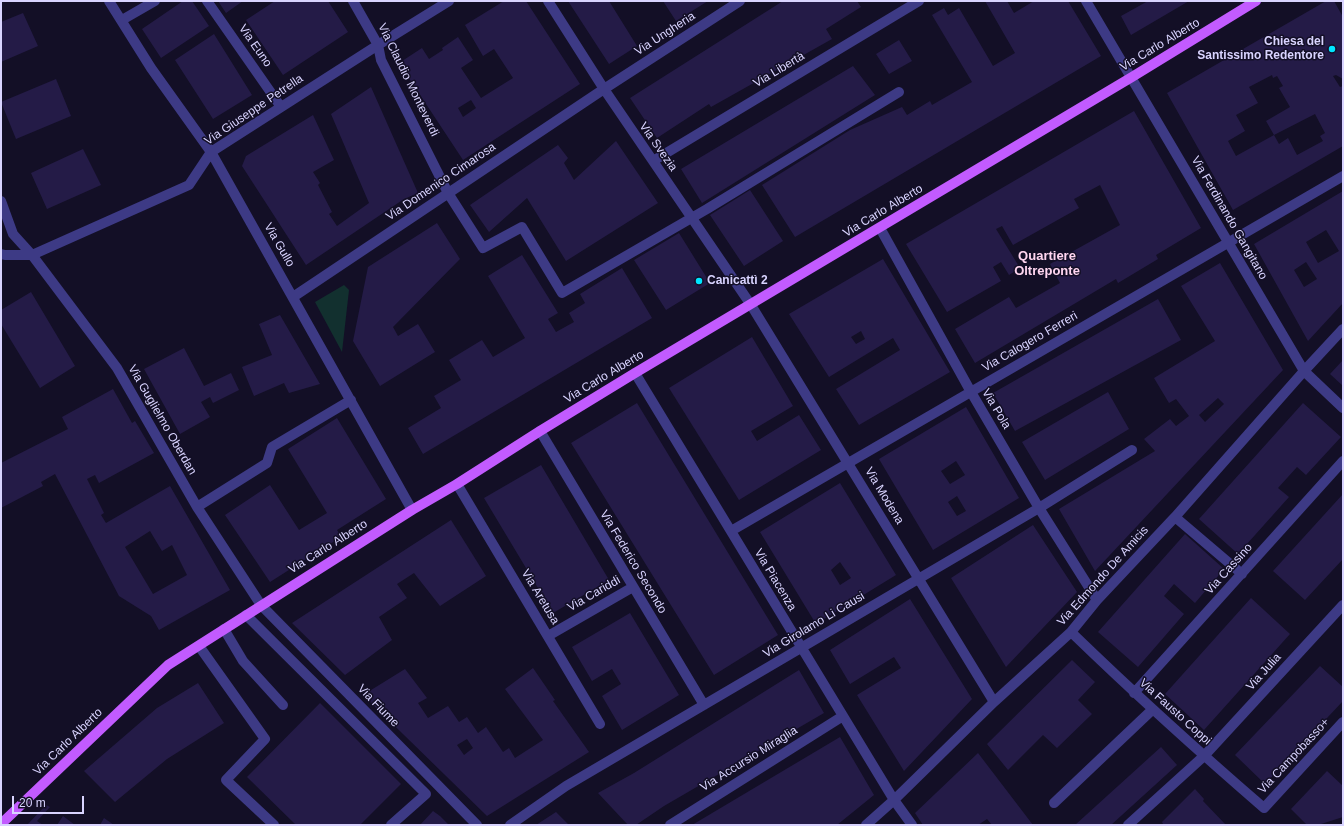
<!DOCTYPE html>
<html>
<head>
<meta charset="utf-8">
<style>
	body { margin:0 }
	#map { position:relative; width:1344px; height:826px; overflow:hidden; background:#130f26; font-family:Arial,sans-serif }
	canvas { display:block }
	.frame { position:absolute; inset:0; border:2px solid #d9d4ff; pointer-events:none }
	.scale { position:absolute; left:12px; top:796px; width:72px; height:18px; box-sizing:border-box; border:2px solid #d9d4ff; border-top:0; padding-left:5px; font-size:12px; line-height:14px; white-space:nowrap; color:#d9d4ff; -webkit-text-stroke:3px #130f26; paint-order:stroke }
</style>
</head>
<body>
<div id="map">
<canvas width="1344" height="826"></canvas>
<div class="frame"></div>
<div class="scale">20 m</div>
</div>
<script>
const context = document.querySelector('canvas').getContext('2d');
context.lineJoin = 'round';
function fill(path, color) {
  context.fillStyle = color;
  context.fill(path, 'evenodd');
}
function stroke(path, color, width, dash) {
  context.strokeStyle = color;
  context.lineWidth = width;
  context.lineCap = dash ? 'butt' : 'round';
  context.setLineDash(dash || []);
  context.stroke(path);
}
function drawText(font, color, halo, rows, align = 'center') {
  context.font = font + ' Arial,sans-serif';
  context.lineWidth = 3;
  context.setLineDash([]);
  context.textBaseline = 'middle';
  context.strokeStyle = halo;
  context.fillStyle = color;
  for (const [text, x, y, turn = 0] of rows) {
    context.save();
    context.translate(x, y);
    context.rotate((+turn || 0) * Math.PI / 180);
    context.textAlign = isNaN(turn) ? turn : align;
    if (halo) context.strokeText(text, 0, 0);
    context.fillText(text, 0, 0);
    context.restore();
  }
}
fill(new Path2D(`
	M344,285L349,290L342,352L315,302Z`), '#12302f');
fill(new Path2D(`
	M183,1H192L209,26L161,58L142,29Z
	M218,1H243L226,13Z
	M275,1H328L348,32L283,75L246,20Z
	M504,1H526L580,84L463,160L399,63L422,48L429,59L443,50L442,48L458,37L473,60L461,68L481,98L513,78L494,49L483,56L465,25ZM471,100L476,108L463,117L458,108Z
	M568,1H609L637,46L609,64Z
	M663,1H708L676,21Z
	M783,1H857L861,7L826,29L832,39L711,107L709,104L657,138L630,98Z
	M985,1H1007L1014,13L1034,1H1068L1101,56L795,237L762,185L850,130L902,107L907,115L930,101L932,105L972,82L932,15L944,8L948,15L959,8L993,66L1015,53Z
	M1148,1H1189L1131,35L1121,16Z
	M1326,1H1334L1343,17V79L1336,75L1333,76L1340,87L1343,86V146L1233,210L1167,93ZM1272,75L1273,78L1277,76L1283,86L1279,88L1290,107L1266,121L1274,135L1315,114L1325,133L1320,136L1323,141L1297,155L1288,138L1279,144L1274,135L1236,156L1228,141L1245,131L1236,115L1258,103L1249,87Z
	M23,13L38,46L1,62V22Z
	M214,34L252,95L213,119L175,60Z
	M899,40L912,61L889,74L876,54Z
	M853,66L875,95L702,203L681,169Z
	M56,79L71,116L16,139L1,102Z
	M371,87L418,193L404,199L306,265L242,166L246,156L313,115L334,160L313,172L320,183L318,185L332,212L329,214L337,226L369,203L331,114Z
	M1134,111L1201,228L1156,255L1158,259L1118,283L1116,279L975,363L955,329L1009,297L1016,308L1060,283L1050,264L1120,225L1100,185L1074,199L1079,208L1013,245L1002,226L996,229L1020,268L1009,275L1001,262L993,267L1001,281L947,312L906,244Z
	M616,141L658,203L566,261L527,198L489,232L470,205L558,145L568,158L564,163L574,180Z
	M83,149L101,185L47,209L31,173Z
	M750,190L783,241L744,266L710,215Z
	M1343,191V303L1308,341L1254,244ZM1326,230L1339,251L1318,263L1306,242ZM1306,262L1317,279L1304,287L1294,270Z
	M437,223L460,259L393,327L398,336L418,324L435,352L380,386L353,341L368,267Z
	M679,233L710,283L666,310L634,260Z
	M522,255L558,313L548,319L556,332L574,322L569,313L585,303L580,294L622,268L652,318L423,454L408,428L441,408L434,396L461,380L449,360L482,340L493,357L525,338L488,276Z
	M883,259L950,372L859,425L836,389L900,350L893,338L829,377L789,314ZM861,331L865,339L856,344L851,337Z
	M1220,263L1283,370L1095,571L1059,509L1155,451L1144,439L1170,419L1176,426L1189,416L1176,399L1169,403L1154,378L1215,341L1181,286ZM1218,398L1224,404L1205,422L1199,415Z
	M31,292L75,366L40,388L1,324V310Z
	M1158,299L1181,340L1015,431L993,393Z
	M280,315L320,384L289,393L284,383L254,396L242,367L272,355L259,324Z
	M752,337L793,406L751,431L757,441L799,415L821,450L739,500L669,388Z
	M184,348L204,386L231,373L239,390L213,403L210,397L201,402L210,417L180,434L144,369Z
	M1343,360V386L1330,374Z
	M113,389L132,423L135,421L154,453L99,483L95,475L87,479L104,513L101,515L106,523L170,486L230,590L159,630L151,616L119,596L55,474L41,482L43,486L1,508V463L68,429L62,417ZM150,531L162,551L172,545L187,575L153,594L125,547Z
	M1108,392L1129,429L1045,480L1022,442Z
	M637,403L778,635L714,675L571,443Z
	M1303,403L1341,437L1306,475L1297,467L1278,488L1289,497L1238,554L1199,519Z
	M966,407L1019,498L933,550L879,459ZM956,461L965,475L950,484L941,471ZM957,496L966,511L957,516L948,502Z
	M337,418L386,499L337,530L341,537L270,582L225,515L270,485L299,530L327,513L288,449Z
	M541,465L609,580L553,613L484,498Z
	M840,483L896,575L816,624L760,532ZM840,562L851,578L840,585L831,570Z
	M1343,494V559L1305,600L1273,571Z
	M451,520L486,576L440,606L414,573L397,584L407,598L379,617L392,640L345,675L292,623Z
	M1033,525L1077,592L1006,667L951,578Z
	M1185,534L1224,569L1195,603L1174,584L1164,596L1184,614L1138,667L1098,632Z
	M1251,598L1290,634L1204,730L1165,694Z
	M910,599L972,699L904,771L857,695L901,668L894,657L850,684L830,650Z
	M630,613L679,695L622,730L602,696L621,684L612,669L592,681L572,647Z
	M1072,660L1095,682L1078,700L1092,714L1057,748L1043,735L1008,770L987,744Z
	M1320,666L1343,687V701L1265,784L1235,755Z
	M533,668L555,700L553,701L589,752L487,816L363,695L405,669L427,698L418,703L428,718L448,706L459,722L467,717L478,733L486,727L503,752L509,748L515,758L543,740L505,689ZM467,739L473,748L464,755L457,745Z
	M799,670L824,713L664,806L636,825H628L598,793L634,773Z
	M198,683L224,723L167,759L115,802L84,771L157,708Z
	M320,703L401,784L360,825H296L247,777Z
	M840,737L874,795L837,825H692Z
	M1161,747L1177,765L1111,825H1075Z
	M978,753L1033,825H992L987,819L978,825H923L915,813Z
	M1327,771L1343,786V817L1318,825H1307L1291,809Z
	M1195,789L1204,799L1203,801L1226,825H1162L1163,824L1162,822Z
	M46,805L50,807L37,821L43,825H27Z
	M433,811L440,816L449,825H420Z
	M556,812L569,825H536Z
	M63,816L75,825H57Z
	M104,818L114,825H100Z`), '#241b47');
stroke(new Path2D(`
	M109,1L151,68L211,152L412,510
	M207,1L281,107
	M353,1L378,45L381,60L448,193L483,248L522,227L562,293L707,209L899,92
	M548,1L604,89L751,305L994,702
	M1086,1L1304,371L1343,408
	M122,20L155,1
	M653,161L919,1
	M1,201L13,234L32,255L117,368L197,507L261,605L477,825
	M880,228L971,392L1039,508L1097,600
	M1,254L5,255H32L189,185L211,152L378,45L449,1
	M293,297L604,89L740,1
	M635,373L894,800L912,825
	M540,431L704,705
	M457,484L600,724
	M197,507L267,463L272,447L351,400
	M1175,517L1242,574
	M731,531L1343,176
	M246,615L426,794L391,825
	M224,629L243,661L283,705
	M1071,632C1134,693 1198,751 1264,808L1343,722
	M548,636L633,587
	M199,646L265,739L226,780L274,825
	M1134,693L1343,461
	M1054,803L1152,710
	M510,825L566,786L1039,508L1132,450
	M670,825L843,716
	M866,825L894,800L994,702L1071,632L1097,600L1175,517L1304,371L1343,329
	M1128,825L1204,756L1343,605`), '#3d3a85', 10);
stroke(new Path2D(`
	M1,824L168,665L412,510L457,484L540,431L635,373L1132,77L1256,1`), '#c25bff', 10);
for (const [x, y, r, color] of [
	[1332,49,4,"#00e5ff"],
	[699,281,4,"#00e5ff"]
]) {
  const dot = new Path2D();
  dot.arc(x, y, r, 0, 2 * Math.PI);
  context.fillStyle = color;
  context.fill(dot);
  stroke(dot, '#130f26', 1.5);
}
drawText('12px', '#d9d4ff', '#130f26', [
	["Via Ungheria",665,34,-33],
	["Via Carlo Alberto",1160,45,-31],
	["Via Euno",255,46,55],
	["Via Libertà",779,70,-31],
	["Via Claudio Monteverdi",408,80,64],
	["Via Giuseppe Petrella",254,110,-34],
	["Via Svezia",658,147,55],
	["Via Domenico Cimarosa",441,182,-34],
	["Via Carlo Alberto",883,211,-31],
	["Via Ferdinando Gangitano",1229,218,60],
	["Via Gullo",279,245,60],
	["Via Calogero Ferreri",1030,342,-30],
	["Via Carlo Alberto",604,377,-31],
	["Via Pola",996,409,59],
	["Via Guglielmo Oberdan",162,420,60],
	["Via Modena",884,496,59],
	["Via Carlo Alberto",328,547,-32],
	["Via Federico Secondo",633,562,59],
	["Via Cassino",1229,569,-48],
	["Via Edmondo De Amicis",1103,576,-48],
	["Via Piacenza",775,580,59],
	["Via Cariddi",594,594,-30],
	["Via Aretusa",540,597,59],
	["Via Girolamo Li Causi",814,625,-31],
	["Via Julia",1264,672,-48],
	["Via Fiume",378,706,46],
	["Via Fausto Coppi",1175,712,42],
	["Via Carlo Alberto",68,742,-44],
	["Via Campobasso+",1294,756,-47],
	["Via Accursio Miraglia",749,759,-32]
]);
drawText('bold 12px', '#d9d4ff', '#130f26', [
	["Chiesa del",1324,42],
	["Santissimo Redentore",1324,56],
	["Canicattì 2",707,281,"left"]
], 'right');
drawText('bold 13px', '#ffd6f0', '#130f26', [
	["Quartiere",1047,256],
	["Oltreponte",1047,271]
]);
</script>
</body>
</html>
